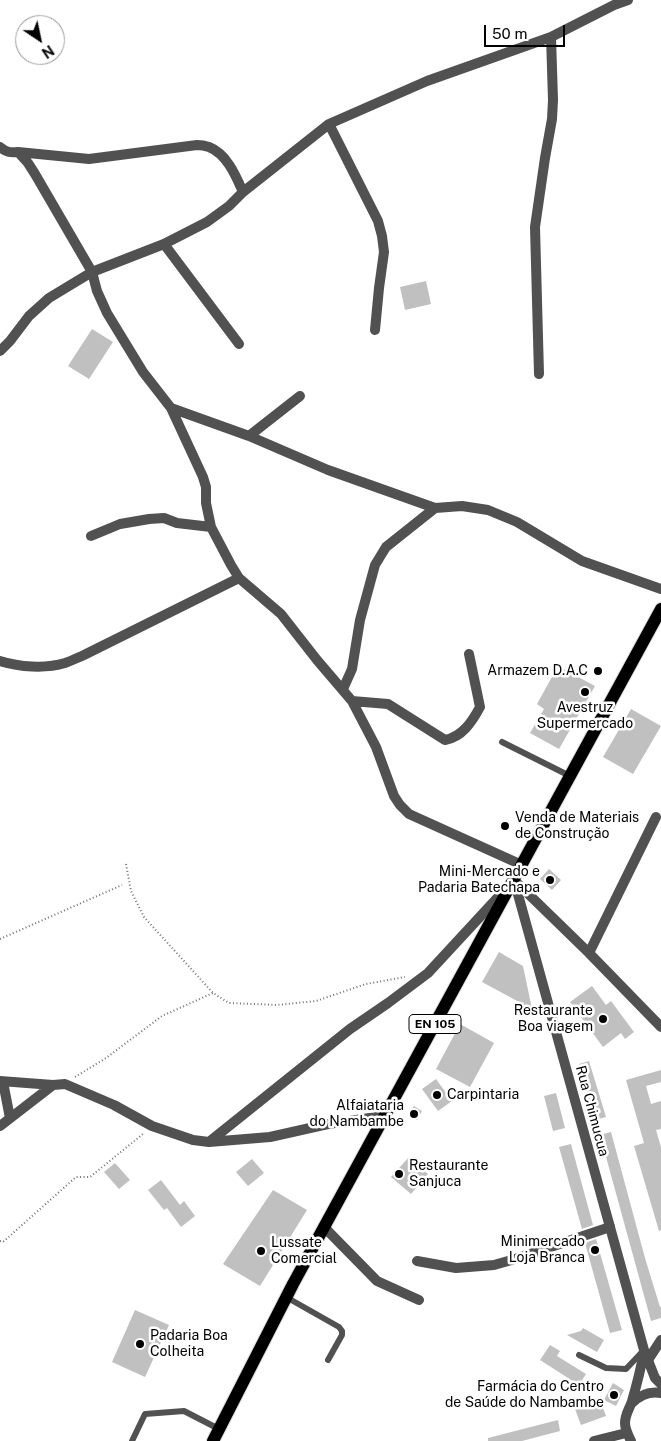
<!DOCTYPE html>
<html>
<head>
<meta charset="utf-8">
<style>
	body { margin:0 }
	#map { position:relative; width:661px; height:1441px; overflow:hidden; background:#fff; font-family:"Public Sans",sans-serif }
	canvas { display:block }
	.north { position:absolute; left:15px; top:15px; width:50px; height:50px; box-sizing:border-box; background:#fff; border:1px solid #999; border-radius:50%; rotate:146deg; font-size:14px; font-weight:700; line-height:20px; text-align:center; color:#000 }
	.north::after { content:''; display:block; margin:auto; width:18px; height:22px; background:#000; clip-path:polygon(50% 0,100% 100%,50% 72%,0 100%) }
	.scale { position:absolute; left:484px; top:25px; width:81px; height:22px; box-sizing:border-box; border:2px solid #000; border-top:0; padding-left:6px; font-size:15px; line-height:18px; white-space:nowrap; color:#000; -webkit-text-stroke:4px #fff; paint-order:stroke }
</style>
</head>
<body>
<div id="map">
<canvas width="661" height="1441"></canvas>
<div class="north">N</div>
<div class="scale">50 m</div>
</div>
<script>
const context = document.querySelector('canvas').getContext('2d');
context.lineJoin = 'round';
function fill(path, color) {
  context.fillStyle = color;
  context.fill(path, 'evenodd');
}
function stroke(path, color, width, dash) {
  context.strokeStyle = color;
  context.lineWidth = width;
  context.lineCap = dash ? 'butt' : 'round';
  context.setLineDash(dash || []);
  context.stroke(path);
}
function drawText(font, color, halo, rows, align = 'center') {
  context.font = font + ' "Public Sans",sans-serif';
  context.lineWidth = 5;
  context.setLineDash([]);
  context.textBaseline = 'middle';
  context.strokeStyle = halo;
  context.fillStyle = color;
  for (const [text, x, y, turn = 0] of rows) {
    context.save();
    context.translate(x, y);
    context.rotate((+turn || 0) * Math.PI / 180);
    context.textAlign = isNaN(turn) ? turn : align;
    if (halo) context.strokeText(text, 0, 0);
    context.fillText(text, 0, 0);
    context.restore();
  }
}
fill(new Path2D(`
	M426,281L431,304L405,310L400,287Z
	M92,329L113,342L89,379L68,366Z
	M558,666L595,686L559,749L530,733L544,709L537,704Z
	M631,709L661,726L633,774L603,757Z
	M549,869L561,880L552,890L540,879Z
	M499,952L523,966L532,1009L482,982Z
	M592,986L606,1005L611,1001L634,1032L625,1039L621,1033L603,1047L570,1002Z
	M460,1024L494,1043L470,1087L436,1069Z
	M589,1061L606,1117L595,1120L579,1064Z
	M661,1070V1082L646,1086L651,1104L661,1101V1129L656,1130L661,1147V1230L659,1231L634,1146L644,1143L626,1080Z
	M436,1079L452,1101L438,1111L422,1089Z
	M556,1093L565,1128L553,1131L544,1096Z
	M414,1106L422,1111L417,1120L408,1115Z
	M611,1132L645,1258L660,1307H661V1318L651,1321L600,1135Z
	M571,1144L593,1225L582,1229L559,1147Z
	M409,1157L428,1174L411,1194L391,1177Z
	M252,1159L264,1173L248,1186L236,1172Z
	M115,1163L130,1180L119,1189L104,1172Z
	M161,1180L180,1205L184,1201L195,1216L181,1227L167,1208L164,1210L148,1190Z
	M273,1190L307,1210L260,1286L223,1264Z
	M596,1239L622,1330L610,1333L585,1243Z
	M135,1310L169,1325L145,1377L112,1362Z
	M583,1328L604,1340L597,1352L567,1335L581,1331Z
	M550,1345L560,1351L557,1356L586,1374L579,1385L540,1360Z
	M613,1383L624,1390L616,1406L604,1400Z
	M600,1400L606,1416L581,1425L575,1409Z
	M558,1420L560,1431L522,1441H488V1438Z`), '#c0c0c0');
const primary = new Path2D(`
	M213,1441L293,1284L661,609`);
stroke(primary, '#dbdbdb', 14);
stroke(new Path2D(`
	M126,864L131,891L144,917L213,993L229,1003L277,1005L316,1001L366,984L405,977
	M0,939L122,885
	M75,1077L106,1058L162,1016L213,993
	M0,1241L3,1242L76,1177H90L143,1134`), '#737373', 2, [1, 2.5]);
stroke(new Path2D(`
	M502,742L570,776
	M286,1297L339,1327L342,1331V1335L328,1360
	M579,1355L606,1368L626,1369L643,1351
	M132,1441L145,1414L184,1411L219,1429`), '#515151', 6);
stroke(new Path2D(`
	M329,124L378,221L382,236L384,252L379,288L375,330
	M0,147C6,152 10,153 18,152L89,159L197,145C201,145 206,146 209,147C227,154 236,176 243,192
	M18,152L28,163L35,174L92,272L97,291L107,313L143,372L171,408L203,477L206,487V503L211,527L231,565L239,578L281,614L317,660L352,701L376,747L394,796L400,805L409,814L522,865
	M164,244L239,344
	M0,351L10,341L29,316L49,298L92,272L164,244L207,222L229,206L243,192L329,124L427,81L551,37L614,5L628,0
	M539,374L535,227L545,158L552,119L553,100L551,37
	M171,408L249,436L328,470L435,508L462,506L488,510L517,522L582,561L661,589
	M249,436L300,396
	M91,536L120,524L149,519L164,518L177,523L211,527
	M0,661C19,667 45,669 65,663C71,661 77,658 84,655L239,578
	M343,689L352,669L360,620L375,565L386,547L435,508
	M352,701L388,704L445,740C462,737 472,722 480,707L469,654
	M589,953L656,817
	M0,1081L53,1085L65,1084L114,1105L152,1126L193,1140L209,1142L270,1137L328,1124L384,1116
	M3,1082L10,1118
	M0,1126L53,1085
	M209,1142L350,1029L388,1003L428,973L514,880L589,953L661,1027
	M324,1227L377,1281L419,1300
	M417,1261L456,1268L494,1265L515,1259L610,1227
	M648,1360L661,1340
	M594,1441L626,1433`), '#515151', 10);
stroke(new Path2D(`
	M514,880L644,1350L655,1378L661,1384
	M632,1403C640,1395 649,1391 661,1393
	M631,1441C628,1435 625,1429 625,1423C625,1414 630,1408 632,1401C637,1384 641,1368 644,1351`), '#515151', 10);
stroke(primary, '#000', 12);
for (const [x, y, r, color] of [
	[598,671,5,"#000"],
	[585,692,5,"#000"],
	[505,826,5,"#000"],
	[550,880,5,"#000"],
	[603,1019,5,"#000"],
	[437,1095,5,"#000"],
	[414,1114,5,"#000"],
	[399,1174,5,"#000"],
	[595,1250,5,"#000"],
	[261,1251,5,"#000"],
	[140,1344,5,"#000"],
	[614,1395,5,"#000"]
]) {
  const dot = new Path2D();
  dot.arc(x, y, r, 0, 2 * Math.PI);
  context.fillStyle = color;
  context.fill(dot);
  stroke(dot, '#fff', 2);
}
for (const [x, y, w] of [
	[435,1024,52]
]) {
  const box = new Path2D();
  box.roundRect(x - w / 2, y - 9.5, w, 19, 4);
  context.fillStyle = '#fff';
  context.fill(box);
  stroke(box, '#000', 1);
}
drawText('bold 12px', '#000', null, [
	["EN 105",435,1024]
]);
drawText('14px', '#000', '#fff', [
	["Armazem D.A.C",588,671],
	["Avestruz",585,708,"center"],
	["Supermercado",585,724,"center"],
	["Venda de Materiais",515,818,"left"],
	["de Construção",515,834,"left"],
	["Mini-Mercado e",540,872],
	["Padaria Batechapa",540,888],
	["Restaurante",593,1011],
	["Boa viagem",593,1027],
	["Carpintaria",447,1095,"left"],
	["Alfaiataria",404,1106],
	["do Nambambe",404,1122],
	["Restaurante",409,1166,"left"],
	["Sanjuca",409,1182,"left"],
	["Minimercado",585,1242],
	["Loja Branca",585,1258],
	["Lussate",271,1243,"left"],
	["Comercial",271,1259,"left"],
	["Padaria Boa",150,1336,"left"],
	["Colheita",150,1352,"left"],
	["Farmácia do Centro",604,1387],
	["de Saúde do Nambambe",604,1403]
], 'right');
drawText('14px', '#000', '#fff', [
	["Rua Chimucua",592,1111,75]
]);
</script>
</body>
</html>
